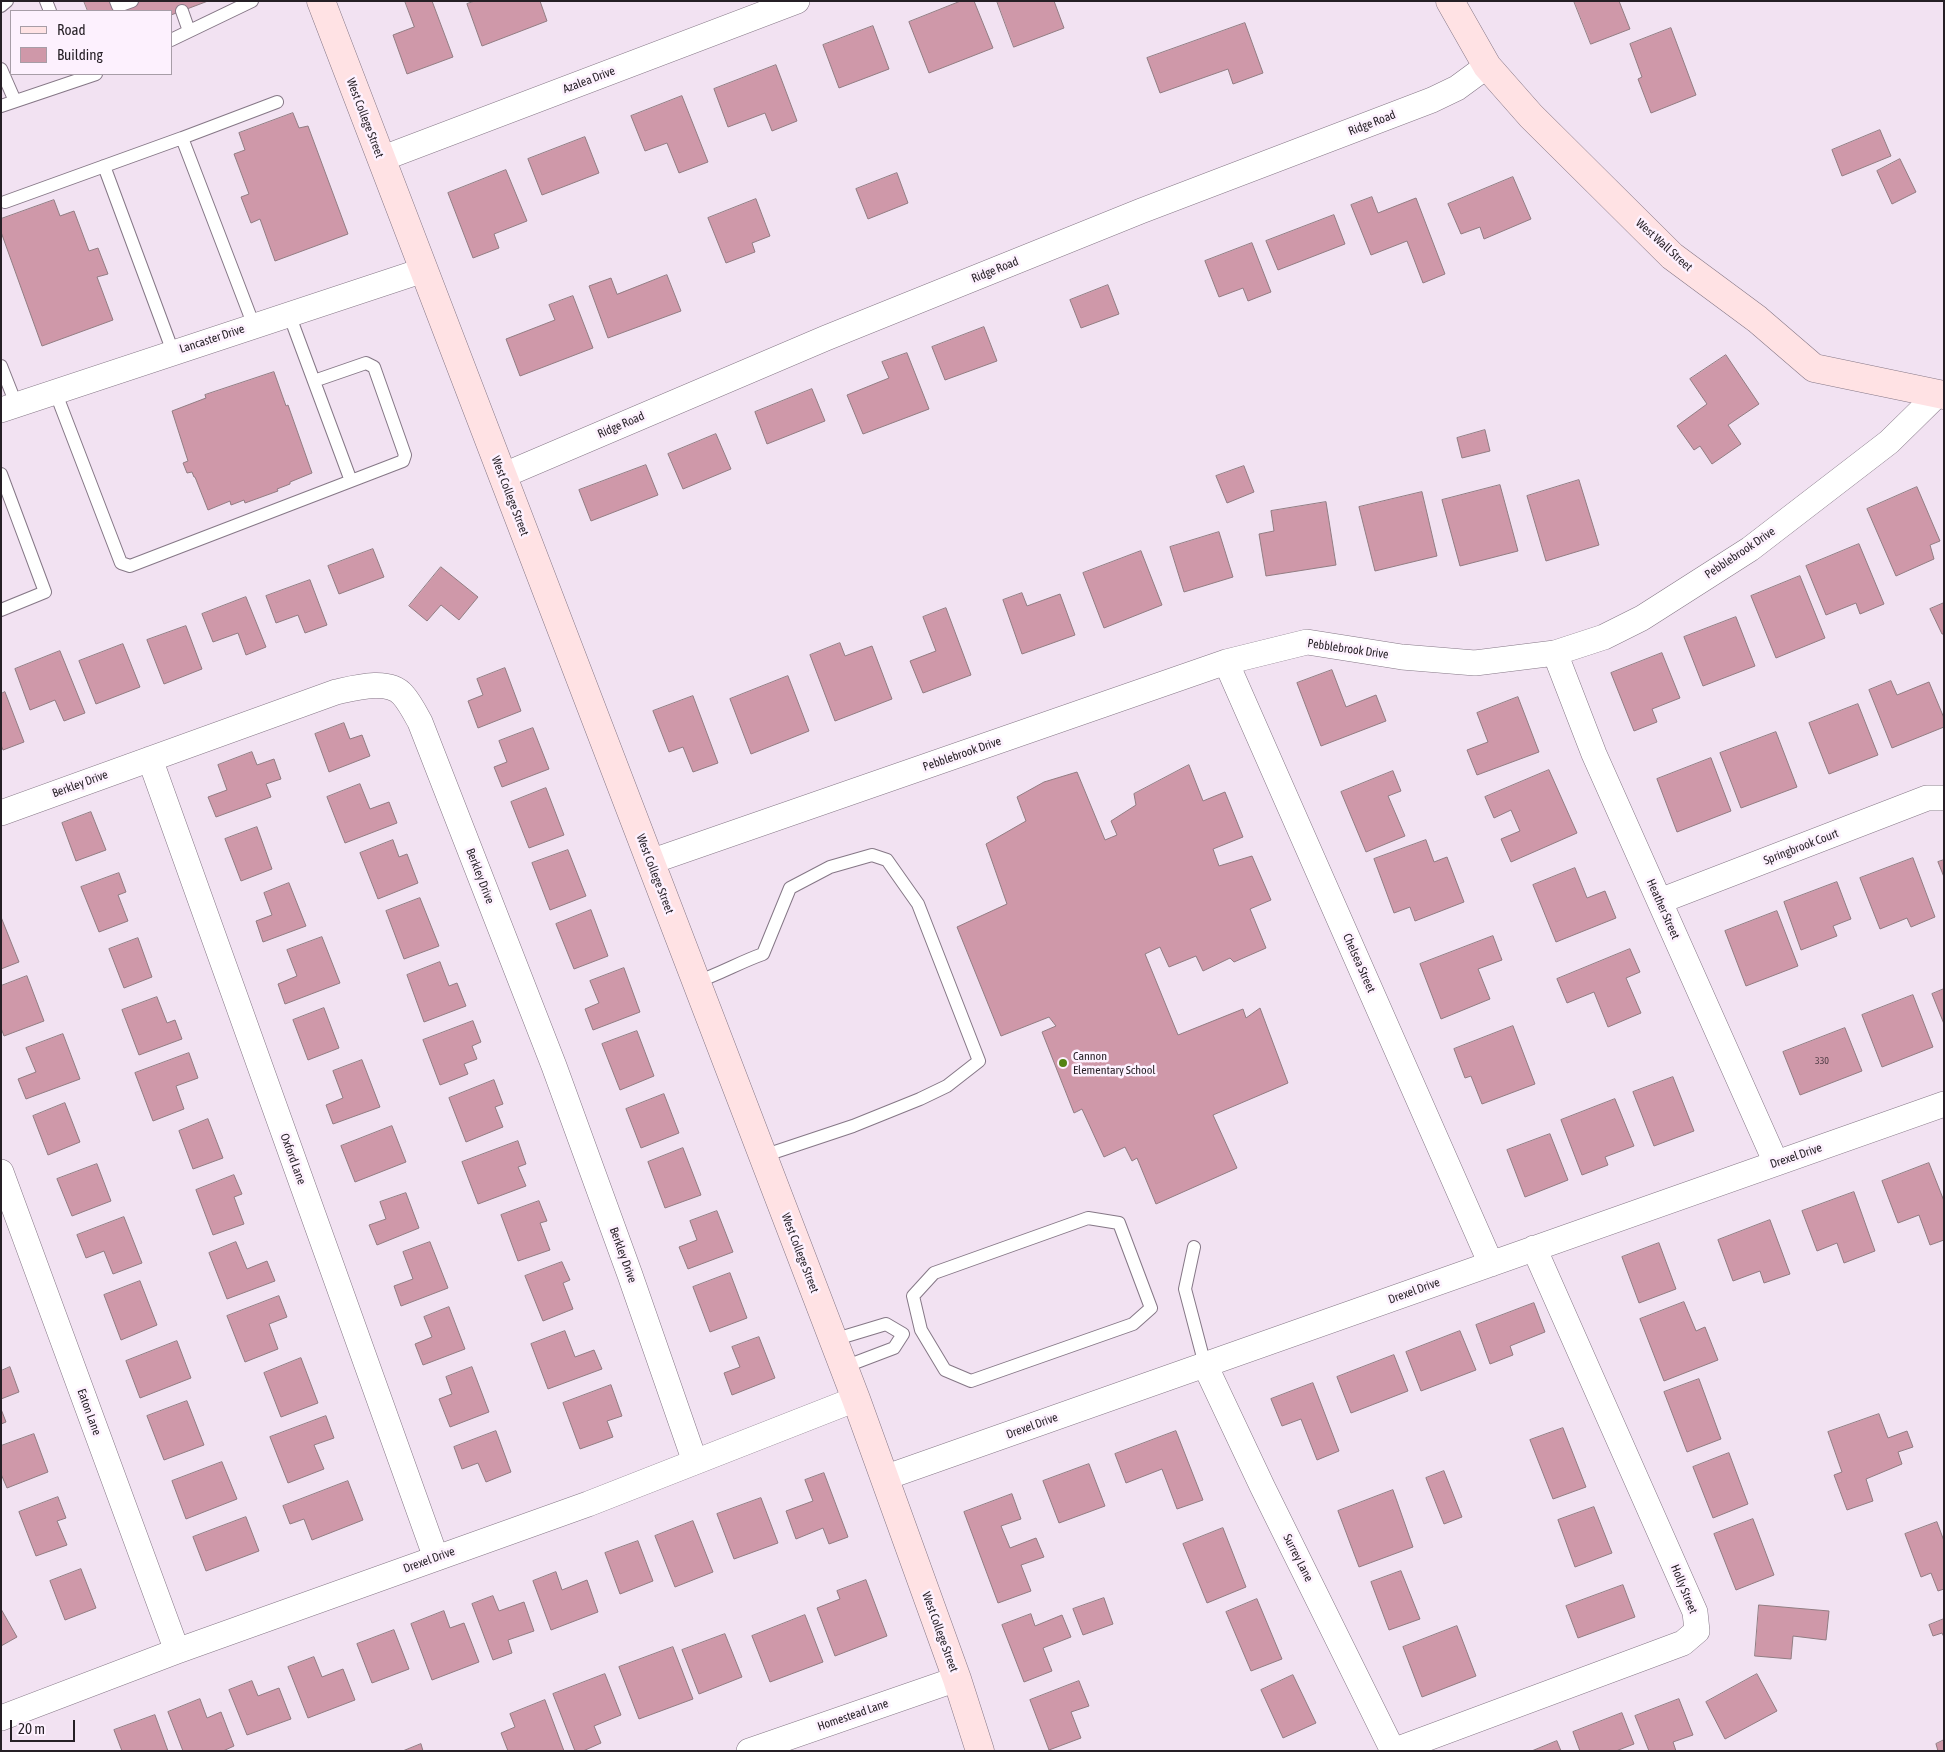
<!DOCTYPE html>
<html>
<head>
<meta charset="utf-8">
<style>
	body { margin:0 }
	#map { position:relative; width:1945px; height:1752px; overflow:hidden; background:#f2e2f2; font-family:"Asap Condensed",sans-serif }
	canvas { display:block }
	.frame { position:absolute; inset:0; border:2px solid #251f25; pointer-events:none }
	.legend { position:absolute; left:10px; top:10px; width:162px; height:65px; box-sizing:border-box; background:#fdf1fe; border:1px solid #a79da7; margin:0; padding:6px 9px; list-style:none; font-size:15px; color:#251f25 }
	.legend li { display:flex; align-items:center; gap:10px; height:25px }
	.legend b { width:25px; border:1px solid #a79da7 }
	.scale { position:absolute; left:10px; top:1720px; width:65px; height:22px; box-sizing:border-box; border:2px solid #251f25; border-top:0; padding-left:6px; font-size:15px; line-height:18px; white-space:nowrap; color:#251f25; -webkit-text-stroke:4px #fdf1fe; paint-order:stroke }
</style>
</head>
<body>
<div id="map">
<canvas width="1945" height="1752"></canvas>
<div class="frame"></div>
<ul class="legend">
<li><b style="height:6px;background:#ffe2e4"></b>Road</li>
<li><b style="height:14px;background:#cf98a9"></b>Building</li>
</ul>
<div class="scale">20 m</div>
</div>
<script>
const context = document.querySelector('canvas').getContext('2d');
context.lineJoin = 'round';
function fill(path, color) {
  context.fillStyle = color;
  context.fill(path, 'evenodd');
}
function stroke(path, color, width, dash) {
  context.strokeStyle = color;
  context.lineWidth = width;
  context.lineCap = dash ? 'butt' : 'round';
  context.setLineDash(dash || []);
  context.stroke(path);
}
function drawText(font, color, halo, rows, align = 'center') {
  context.font = font + ' "Asap Condensed",sans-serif';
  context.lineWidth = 5;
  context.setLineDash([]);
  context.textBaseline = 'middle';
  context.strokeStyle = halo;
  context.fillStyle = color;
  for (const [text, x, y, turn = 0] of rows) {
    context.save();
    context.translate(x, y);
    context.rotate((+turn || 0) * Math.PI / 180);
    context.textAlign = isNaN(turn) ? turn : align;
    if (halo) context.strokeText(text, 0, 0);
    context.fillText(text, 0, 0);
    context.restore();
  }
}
const building = new Path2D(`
	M84,1H208L171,15V11H88Z
	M405,1H432L453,57L407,74L393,35L414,27Z
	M475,1H540L547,21L482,46L467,4Z
	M961,1H974L993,48L929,73L909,22Z
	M997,1H1054L1064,28L1014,47Z
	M1574,1H1619L1630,29L1591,44Z
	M1245,23L1263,73L1233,84L1228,69L1160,93L1147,58Z
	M873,26L889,69L839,88L823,45Z
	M1671,28L1696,95L1651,113L1638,79L1642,77L1630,44Z
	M776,65L797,121L772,131L765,113L728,127L714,89Z
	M682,96L708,162L679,173L667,143L645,151L631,116Z
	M293,113L299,128L308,126L348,234L275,261L260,219L251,223L241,197L249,194L234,154L245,150L239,133Z
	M1880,130L1891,156L1842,176L1832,150Z
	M585,137L599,173L542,195L528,159Z
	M1900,159L1916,192L1892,204L1877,171Z
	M506,170L527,221L494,234L499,248L473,258L448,193Z
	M897,173L908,203L868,219L856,189Z
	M1513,177L1531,219L1484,239L1480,227L1461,234L1448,204Z
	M1372,197L1378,213L1416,198L1445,274L1423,283L1407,241L1371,255L1351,205Z
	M756,199L770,236L752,243L755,252L726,263L708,218Z
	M54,200L60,216L74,211L89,251L98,248L108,274L97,277L113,320L42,346L1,232V219Z
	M1334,215L1345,244L1278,270L1266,241Z
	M1252,243L1271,292L1248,301L1243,288L1219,297L1205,261Z
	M667,275L681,311L608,338L589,286L611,278L617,294Z
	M1108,285L1119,314L1081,328L1070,300Z
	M573,296L593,348L520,376L506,339L555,320L549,305Z
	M984,327L997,361L945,380L932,347Z
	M907,353L929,409L863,434L847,395L889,378L882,362Z
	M1726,355L1759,404L1728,425L1741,444L1712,464L1700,446L1694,450L1677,426L1707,404L1690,379Z
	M274,372L286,406L288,405L312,473L290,482V484L277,489L278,491L245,503L244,500L231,505L230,501L208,510L195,477H194L192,472L187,473L183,463L188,461L172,411L206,398L205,395Z
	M812,389L825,421L767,444L755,412Z
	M1485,430L1490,451L1462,458L1457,438Z
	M716,434L731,469L683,489L668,454Z
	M646,465L658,495L591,521L579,490Z
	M1244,466L1254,492L1227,503L1216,476Z
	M1579,480L1599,545L1546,561L1527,496Z
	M1500,485L1518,551L1460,566L1442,500Z
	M1917,487L1940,541L1930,545L1934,559L1896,576L1867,509Z
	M1422,492L1437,556L1375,571L1359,507Z
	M1326,502L1336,565L1266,576L1259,534L1274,531L1271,511Z
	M1219,532L1233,577L1184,592L1170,547Z
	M1859,544L1884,604L1860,614L1856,603L1826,615L1806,566Z
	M373,549L384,577L339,594L328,566Z
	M1141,551L1162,605L1104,628L1083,573Z
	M441,567L478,597L459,620L441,605L427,621L409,606Z
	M1800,576L1825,638L1776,658L1751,596Z
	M310,580L327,625L305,633L298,615L276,623L266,596Z
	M1022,593L1027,606L1060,594L1075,635L1022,654L1003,600Z
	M246,597L266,647L246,655L238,633L213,642L202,614Z
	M1944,603V634H1942L1930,609Z
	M946,608L971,675L923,693L910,661L936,651L923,617Z
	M1736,617L1755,666L1703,686L1684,637Z
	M186,626L202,669L164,684L147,640Z
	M840,643L845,656L872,646L892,699L835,721L810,655Z
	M123,644L140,687L96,704L79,661Z
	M60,651L85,713L64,721L55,700L30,710L15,669Z
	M1662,653L1680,698L1652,709L1657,722L1634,731L1611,673Z
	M505,668L521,711L478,728L468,701L483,695L477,679Z
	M1332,670L1346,707L1376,695L1386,721L1321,746L1297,683Z
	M788,676L809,731L751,754L730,699Z
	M1891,681L1897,695L1929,682L1944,718V727L1892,748L1869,690Z
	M5,692L24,742L3,750L1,745V694Z
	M693,696L718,763L693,772L683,747L669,752L653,711Z
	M1518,697L1539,752L1477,775L1467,750L1488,742L1477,713Z
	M1858,704L1878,755L1829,774L1809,723Z
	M344,723L350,739L362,735L370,756L329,772L315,734Z
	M533,728L549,769L502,787L494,767L507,762L499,741Z
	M1776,732L1797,787L1741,808L1720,753Z
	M252,752L257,765L274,759L281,779L266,784L271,797L216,817L208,797L227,790L218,765Z
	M1711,758L1731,811L1677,832L1657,779Z
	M1189,765L1203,801L1225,792L1243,837L1213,849L1219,866L1252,856L1271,900L1250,909L1266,948L1234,962L1230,958L1203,971L1196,956L1169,967L1160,947L1145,954L1178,1035L1243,1009L1246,1018L1260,1008L1288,1083L1213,1115L1237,1168L1156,1204L1137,1158L1132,1161L1125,1147L1104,1157L1082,1109L1074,1113L1042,1032L1056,1026L1049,1017L1001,1036L957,927L1007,904L986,844L1026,821L1017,797L1044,782L1077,772L1105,840L1117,835L1111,821L1136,805L1134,794Z
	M1549,770L1577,833L1511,862L1501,839L1520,831L1511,810L1494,818L1485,797Z
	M1393,771L1401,791L1388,796L1405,836L1366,852L1341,792Z
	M360,784L370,809L389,802L397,823L345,843L327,797Z
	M546,788L564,835L529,848L511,802Z
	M91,812L106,850L76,861L62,823Z
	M257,827L272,869L241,881L225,839Z
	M393,840L399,857L407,854L418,883L378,899L360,853Z
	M1426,840L1434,862L1447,857L1464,902L1415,921L1410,907L1394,913L1374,859Z
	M568,850L586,896L550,910L532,863Z
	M1913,858L1935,917L1911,927L1907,918L1880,929L1860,878Z
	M1944,860V877L1938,862Z
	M1575,868L1587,898L1605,891L1616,918L1556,942L1533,885Z
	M119,873L126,892L118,895L128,921L99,932L81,887Z
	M1837,882L1851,919L1833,926L1837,936L1801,950L1784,902Z
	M289,883L306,926L263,942L256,921L272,915L264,893Z
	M420,898L439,946L404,959L386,911Z
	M591,910L608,956L574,969L556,924Z
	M1777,911L1798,966L1746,986L1725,931Z
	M1,917L19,962L1,969Z
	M1493,936L1502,960L1478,969L1490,999L1441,1019L1420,964Z
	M322,937L340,983L285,1004L278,984L297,976L287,950Z
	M138,938L152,977L124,988L109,949Z
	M1630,949L1640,972L1626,978L1641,1013L1608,1027L1594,992L1567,1003L1557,979Z
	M440,962L449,986L457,983L466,1006L424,1022L407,975Z
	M624,968L640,1012L593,1030L585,1009L599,1003L590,981Z
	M27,976L44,1021L4,1036L1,1028V986Z
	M1944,989V1024L1932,994Z
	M1913,995L1933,1047L1882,1067L1862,1015Z
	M157,997L167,1023L175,1020L182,1039L139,1055L122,1010Z
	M324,1008L339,1048L308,1060L293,1020Z
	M473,1021L481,1042L472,1046L477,1059L464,1064L468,1074L440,1085L423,1040Z
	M1513,1026L1535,1084L1482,1104L1471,1076L1465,1078L1454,1049Z
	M1845,1028L1862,1071L1800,1095L1783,1052Z
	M637,1031L654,1076L620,1090L602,1044Z
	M63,1034L80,1079L26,1099L18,1079L36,1072L26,1048Z
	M189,1053L198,1078L176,1086L184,1109L153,1121L135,1073Z
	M362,1060L380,1107L333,1124L326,1105L343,1098L333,1071Z
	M1673,1077L1694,1131L1654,1146L1633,1092Z
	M494,1080L503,1104L495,1107L503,1127L466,1142L449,1098Z
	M664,1094L679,1133L641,1148L626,1109Z
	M1615,1099L1634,1146L1605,1157L1608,1165L1582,1175L1561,1120Z
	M65,1103L80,1142L48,1155L33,1116Z
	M208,1119L223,1158L193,1169L179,1131Z
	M392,1126L406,1162L355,1182L341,1146Z
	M1550,1134L1568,1180L1525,1197L1507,1150Z
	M518,1141L526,1164L518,1167L526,1186L478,1204L462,1162Z
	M683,1148L701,1195L665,1208L648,1162Z
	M1929,1163L1944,1201V1240L1930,1245L1919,1215L1898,1223L1882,1181Z
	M97,1164L111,1201L72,1216L57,1179Z
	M234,1175L242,1194L234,1197L244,1224L213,1235L196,1190Z
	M1854,1192L1875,1251L1844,1263L1837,1243L1817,1251L1802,1211Z
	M406,1193L419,1228L377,1245L369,1225L386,1219L380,1202Z
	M539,1201L547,1221L540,1223L550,1250L518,1261L501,1215Z
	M717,1211L733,1252L688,1269L679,1247L697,1240L690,1221Z
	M124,1217L142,1263L113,1274L104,1251L86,1258L77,1235Z
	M1770,1220L1790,1274L1764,1283L1760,1271L1733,1281L1718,1240Z
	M236,1242L247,1269L267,1261L275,1281L227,1299L209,1253Z
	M430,1242L448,1288L401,1306L394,1286L413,1279L403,1252Z
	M1659,1243L1676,1289L1639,1303L1622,1257Z
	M562,1262L570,1280L563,1283L573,1309L543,1321L525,1276Z
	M730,1273L747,1318L710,1332L693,1287Z
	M140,1281L157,1325L121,1340L104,1295Z
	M279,1296L287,1317L269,1324L278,1349L245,1362L227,1316Z
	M1684,1302L1696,1331L1705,1327L1718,1360L1664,1381L1640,1319Z
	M1534,1303L1545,1332L1510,1346L1513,1355L1490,1364L1476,1325Z
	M449,1307L465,1349L423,1365L415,1344L432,1337L424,1317Z
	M565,1331L575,1357L594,1350L602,1369L548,1389L531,1344Z
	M1460,1331L1476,1370L1421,1391L1406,1352Z
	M759,1337L775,1378L732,1395L724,1373L740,1367L732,1347Z
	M177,1341L191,1378L140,1398L126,1361Z
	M1394,1355L1408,1391L1351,1413L1337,1377Z
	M301,1358L318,1403L281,1417L264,1373Z
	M10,1367L19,1392L1,1399V1371Z
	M472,1367L489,1412L450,1427L439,1399L452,1394L446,1377Z
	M1699,1379L1721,1439L1687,1452L1664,1392Z
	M1313,1383L1339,1451L1317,1460L1301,1419L1282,1426L1271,1399Z
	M611,1385L622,1416L607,1421L613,1437L580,1449L563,1403Z
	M187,1401L204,1445L164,1460L147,1416Z
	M1,1409L6,1422L1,1424Z
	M1879,1414L1888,1438L1907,1431L1913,1447L1898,1452L1902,1464L1866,1479L1873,1501L1847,1510L1834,1475L1842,1472L1828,1432Z
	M326,1416L334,1438L314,1445L324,1469L288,1483L270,1437Z
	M1563,1428L1586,1487L1553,1499L1530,1440Z
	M496,1431L511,1472L486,1482L478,1463L462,1469L454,1447Z
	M1176,1431L1203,1500L1177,1509L1162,1469L1126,1483L1115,1454Z
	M34,1434L48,1472L7,1488L1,1474V1446Z
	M1729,1453L1748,1504L1713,1518L1693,1467Z
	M222,1462L237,1499L186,1519L172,1481Z
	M1089,1464L1105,1506L1059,1523L1043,1481Z
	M1444,1471L1462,1517L1444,1524L1426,1478Z
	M824,1473L848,1537L829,1544L823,1528L796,1539L786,1511L813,1501L805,1480Z
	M348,1481L363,1520L312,1540L304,1519L290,1524L283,1506Z
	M1393,1490L1413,1547L1359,1567L1338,1511Z
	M1012,1494L1021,1519L1001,1526L1010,1548L1036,1538L1044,1557L1021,1565L1031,1591L998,1603L964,1512Z
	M58,1497L66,1518L57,1521L67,1545L36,1556L19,1512Z
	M761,1498L778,1543L734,1559L717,1514Z
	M1594,1507L1612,1553L1575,1567L1558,1520Z
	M246,1517L259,1551L206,1571L193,1537Z
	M1753,1519L1774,1575L1736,1590L1714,1534Z
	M693,1521L713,1572L675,1587L655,1536Z
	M1937,1522L1944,1541V1589L1938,1591L1931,1573L1921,1577L1905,1534Z
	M1223,1528L1246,1587L1207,1603L1183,1544Z
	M638,1541L653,1581L620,1594L605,1553Z
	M81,1569L96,1608L65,1620L50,1581Z
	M1401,1571L1420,1619L1389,1630L1371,1582Z
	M556,1572L562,1590L587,1580L598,1612L551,1630L533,1581Z
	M866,1580L887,1636L835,1656L817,1608L840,1599L837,1591Z
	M1623,1585L1635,1617L1578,1638L1566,1606Z
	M493,1596L499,1611L524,1602L534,1631L508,1640L512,1653L493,1660L472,1604Z
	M1104,1598L1113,1624L1083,1635L1073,1609Z
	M1257,1599L1282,1659L1251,1671L1226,1612Z
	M1759,1605L1829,1611L1826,1640L1793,1636L1791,1659L1755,1656Z
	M1,1609L17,1637L1,1646Z
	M444,1611L450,1628L464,1623L479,1662L432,1680L411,1624Z
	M1031,1614L1035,1626L1062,1615L1071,1637L1043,1648L1052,1671L1024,1682L1002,1625Z
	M805,1615L823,1662L770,1682L752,1636Z
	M1944,1619V1637L1942,1633L1933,1636L1929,1625Z
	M1457,1626L1476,1676L1422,1697L1403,1647Z
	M394,1630L409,1669L372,1683L357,1644Z
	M725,1634L742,1677L699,1694L682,1650Z
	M673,1647L693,1699L639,1719L619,1667Z
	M314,1657L322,1677L343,1669L355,1700L308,1718L288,1667Z
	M605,1674L621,1715L594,1726L601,1743L583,1751H575L553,1694Z
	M1757,1674L1777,1711L1725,1739L1706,1702Z
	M1293,1675L1316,1723L1283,1738L1261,1690Z
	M252,1681L258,1696L279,1688L291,1719L247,1735L229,1690Z
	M1079,1681L1089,1706L1071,1712L1081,1738L1049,1750L1030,1700Z
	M200,1699L207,1718L221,1712L234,1746L223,1751H183L168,1712Z
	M1679,1699L1693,1735L1673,1742L1676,1751H1649L1635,1716Z
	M545,1700L564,1751H508L501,1733L515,1727L510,1714Z
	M1622,1713L1634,1744L1616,1751H1580L1573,1732Z
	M155,1715L168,1751H122L114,1730Z
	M1944,1740V1751H1938L1936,1744Z
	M1557,1741L1561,1751H1532Z
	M421,1744L423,1751H403Z`);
fill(building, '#cf98a9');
stroke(building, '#917c82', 1);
const lane = new Path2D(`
	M46,1L50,11
	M116,1L118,6L132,1
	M1,6L7,1
	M182,11L189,31
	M171,40L252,1
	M1,69L15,101
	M1,106L96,74
	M104,166L173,352
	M5,202L182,138
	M254,326L182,138L277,102
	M1,366L16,404
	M314,381L366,363L374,367L405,455L403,461L351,481
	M55,391L121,563L130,566L351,481L289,314
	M1,474L45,592L1,610
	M696,982C720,974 740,962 763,954L790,888L830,867L872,855L887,860L918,904L979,1061L947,1086L920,1099L853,1126L763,1156
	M1088,1218L1119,1223L1151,1308L1133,1324L971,1381L945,1370L921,1330L913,1296L934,1273Z
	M1194,1247L1185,1289L1205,1365
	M833,1340L886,1324L903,1334L894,1348L844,1367`);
const street = new Path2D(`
	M381,159L797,1
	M1,410L424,270
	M502,476L826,338L1141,211L1432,100L1457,88L1487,66
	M1555,653L1594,754L1776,1163
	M1226,662L1491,1264
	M150,759L436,1558
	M1,813L336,692C354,688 389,678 403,695C410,703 415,713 420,722L554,1066L630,1275L695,1462
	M650,862L1226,662L1307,642L1402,657L1475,663L1555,653L1604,637L1642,618L1750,549L1889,442L1939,393
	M1660,901L1927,798H1944
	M1,1172L177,1651
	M1205,1365L1262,1486L1393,1751L1683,1643L1697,1631L1695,1612L1534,1248
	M884,1478L1944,1104
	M1,1718L177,1651L588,1504L856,1399
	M749,1751L957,1679`);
const secondary = new Path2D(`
	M321,1L856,1399L957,1679L980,1751
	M1450,1L1487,66L1531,116L1672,256L1757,319L1814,368L1944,395`);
stroke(lane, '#857786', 14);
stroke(street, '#857786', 26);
stroke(secondary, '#857786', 29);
stroke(lane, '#fff', 12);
stroke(street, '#fff', 25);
stroke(secondary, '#ffe2e4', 28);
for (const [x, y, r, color] of [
	[1063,1063,5,"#538312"]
]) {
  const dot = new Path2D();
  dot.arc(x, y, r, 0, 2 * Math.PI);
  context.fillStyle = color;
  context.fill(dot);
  stroke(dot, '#fdf1fe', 2);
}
drawText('10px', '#503d46', null, [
	["330",1822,1061]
]);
drawText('12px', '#251f25', '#fdf1fe', [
	["Azalea Drive",589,80,-21],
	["West College Street",365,118,69],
	["Ridge Road",1372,123,-21],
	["West Wall Street",1664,245,42],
	["Ridge Road",995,270,-22],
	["Lancaster Drive",212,339,-18],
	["Ridge Road",621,425,-23],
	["West College Street",510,496,69],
	["Pebblebrook Drive",1740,553,-34],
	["Pebblebrook Drive",1348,649,8],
	["Pebblebrook Drive",962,754,-19],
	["Berkley Drive",80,784,-20],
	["Springbrook Court",1801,847,-21],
	["West College Street",655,874,69],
	["Berkley Drive",480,876,69],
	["Heather Street",1663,909,66],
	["Chelsea Street",1359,963,66],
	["Drexel Drive",1796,1156,-19],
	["Oxford Lane",293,1159,70],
	["West College Street",800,1253,69],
	["Berkley Drive",623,1255,70],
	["Drexel Drive",1414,1291,-20],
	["Eaton Lane",89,1412,70],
	["Drexel Drive",1032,1426,-20],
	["Surrey Lane",1298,1558,63],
	["Drexel Drive",429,1560,-20],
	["Holly Street",1684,1589,68],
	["West College Street",940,1632,70],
	["Homestead Lane",853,1715,-19]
]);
drawText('12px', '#251f25', '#fdf1fe', [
	["Cannon",1073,1056],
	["Elementary School",1073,1070]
], 'left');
</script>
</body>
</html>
